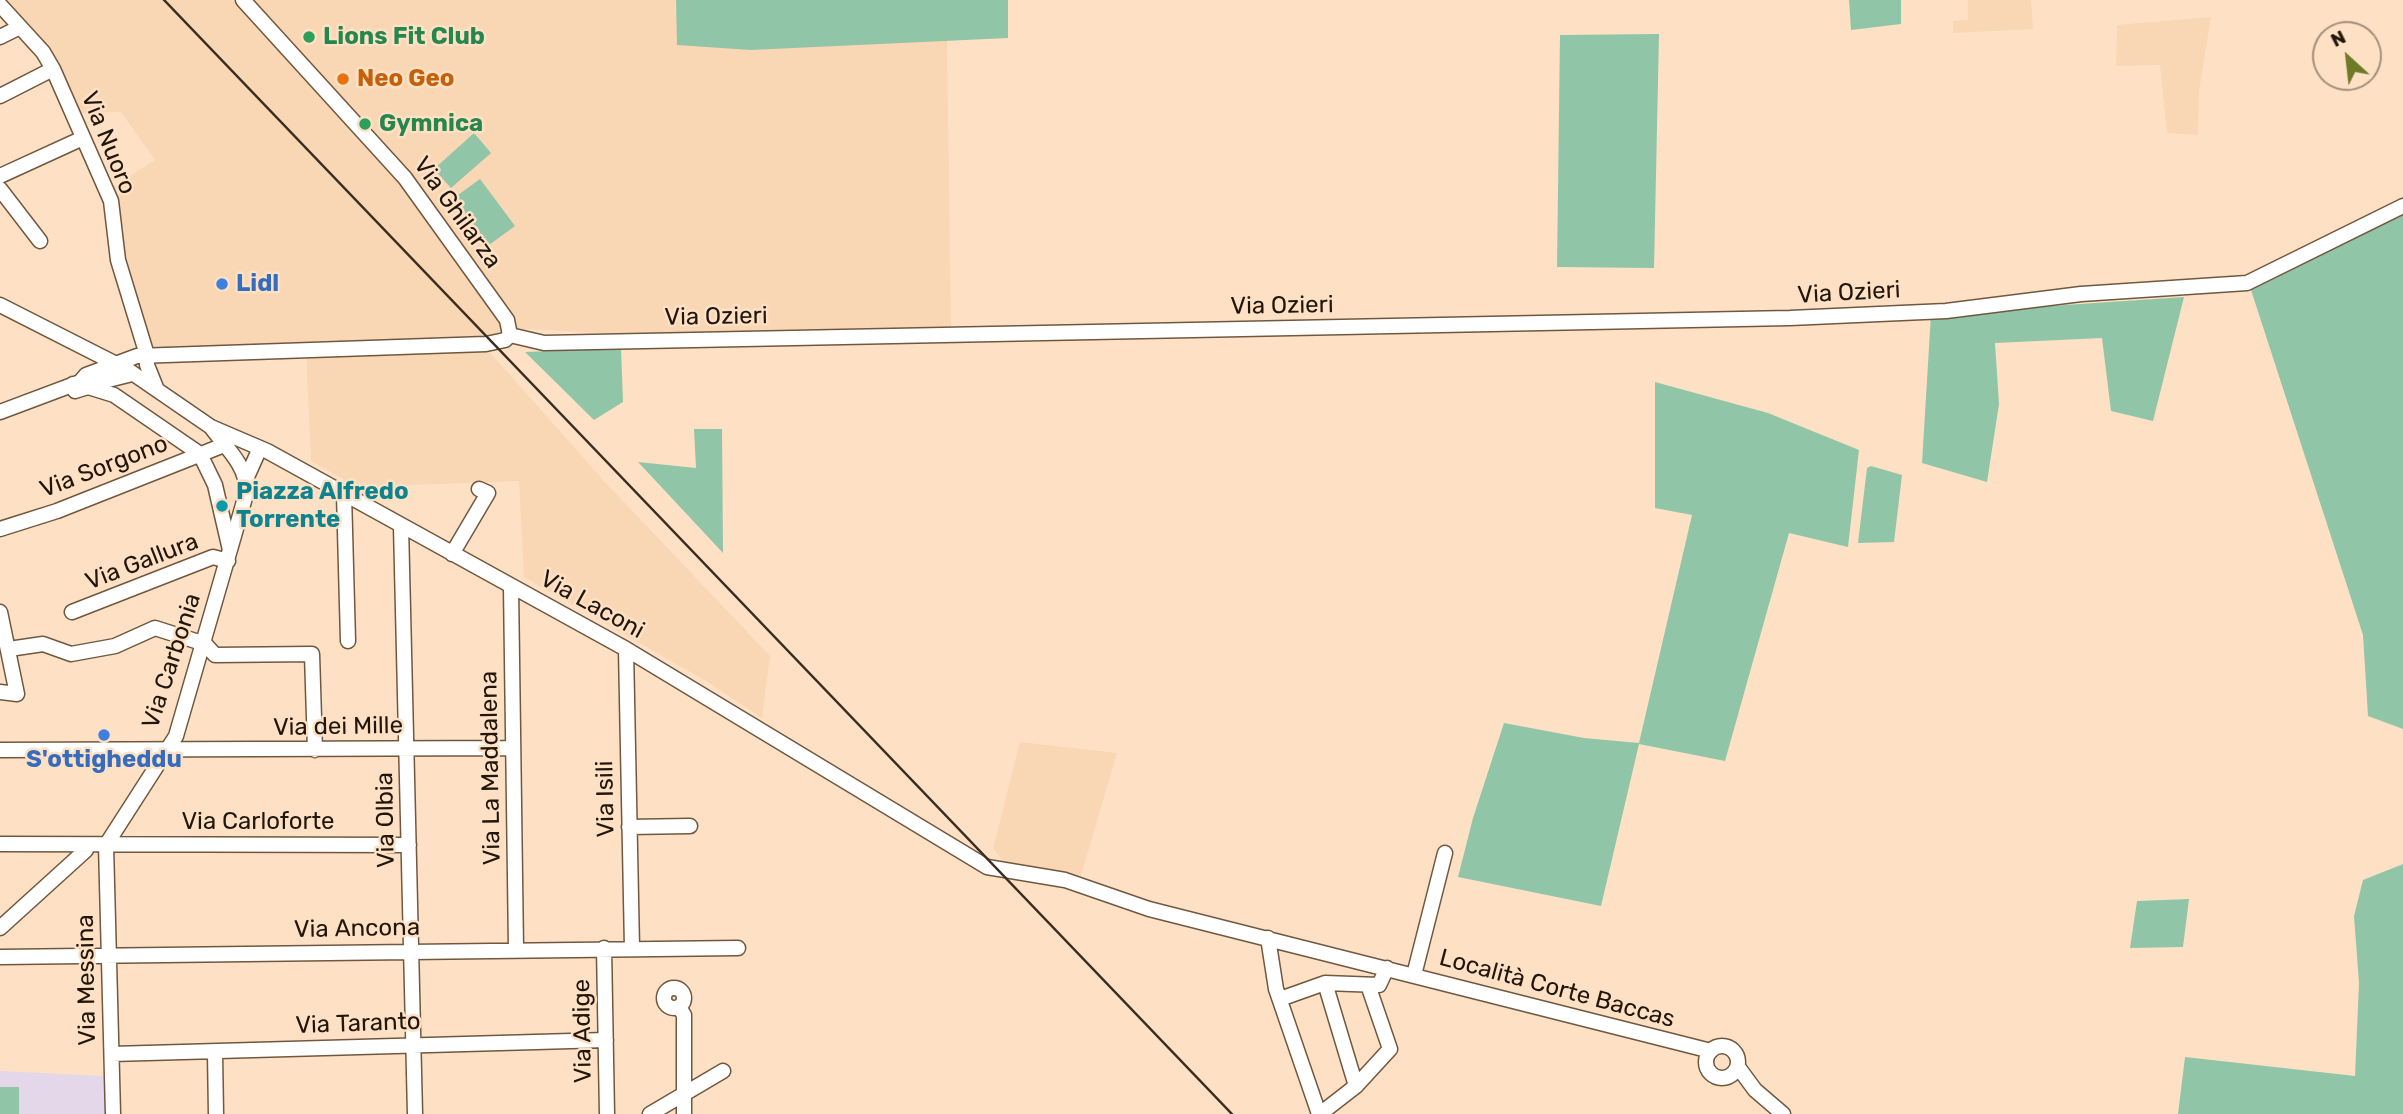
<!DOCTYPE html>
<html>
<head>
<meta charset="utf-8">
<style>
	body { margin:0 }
	#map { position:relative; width:2403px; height:1114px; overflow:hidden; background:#fee1c5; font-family:Rubik,sans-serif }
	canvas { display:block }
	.north { position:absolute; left:2312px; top:21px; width:70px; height:70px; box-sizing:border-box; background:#fee1c5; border:2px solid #a5907b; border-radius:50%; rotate:333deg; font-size:19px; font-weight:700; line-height:28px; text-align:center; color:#20160c }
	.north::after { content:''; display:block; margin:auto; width:24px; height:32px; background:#6f7a26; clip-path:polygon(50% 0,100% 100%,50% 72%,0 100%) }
</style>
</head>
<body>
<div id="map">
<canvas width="2403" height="1114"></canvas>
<div class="north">N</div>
</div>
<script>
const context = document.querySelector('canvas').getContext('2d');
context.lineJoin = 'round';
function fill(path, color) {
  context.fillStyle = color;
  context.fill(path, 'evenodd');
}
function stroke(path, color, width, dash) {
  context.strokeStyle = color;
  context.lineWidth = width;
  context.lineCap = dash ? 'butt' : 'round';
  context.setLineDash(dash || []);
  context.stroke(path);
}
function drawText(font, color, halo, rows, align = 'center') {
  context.font = font + ' Rubik,sans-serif';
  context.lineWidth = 5;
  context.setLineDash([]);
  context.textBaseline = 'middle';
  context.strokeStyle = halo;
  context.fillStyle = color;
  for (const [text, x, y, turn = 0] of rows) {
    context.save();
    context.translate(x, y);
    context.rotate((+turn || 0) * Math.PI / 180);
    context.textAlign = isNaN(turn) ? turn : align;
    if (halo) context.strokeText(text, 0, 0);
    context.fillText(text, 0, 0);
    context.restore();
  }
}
fill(new Path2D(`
	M3,0H676L675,10L751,50L947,39L951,330L767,342L526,329L479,340L604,481L770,656L762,718L706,681L524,577L519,481L357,487L311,461L306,350L147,355L106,191L155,160L121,112L79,113L55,57Z
	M1968,0H2031L2033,29L1953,33V21L1968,20Z
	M2211,17L2199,91L2198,135L2167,133L2160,65L2116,66L2117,25Z
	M1020,742L1117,753L1080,879L1006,864L993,849Z`), '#f9d6b4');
fill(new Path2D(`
	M0,1071L106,1076L105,1114H0Z`), '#e5d7ea');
fill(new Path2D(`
	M676,0H1008V38L751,50L677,45Z
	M1849,0H1901V24L1851,30Z
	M1659,34L1654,268L1557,267L1560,35Z
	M474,133L491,153L451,188L434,169Z
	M480,179L515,226L489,245L454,198Z
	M2403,215V729L2368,716L2363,635L2251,290Z
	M2184,297L2153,421L2111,411L2102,338L1995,343L1999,404L1987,482L1922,463L1931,314Z
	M621,348L623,402L594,420L525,352Z
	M1655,382L1768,413L1859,450L1848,547L1789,533L1725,761L1639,744L1601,906L1458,877L1473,818L1504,723L1584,738L1639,743L1692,515L1655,508Z
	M694,429H722L723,553L638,462L696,468Z
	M1871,466L1902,475L1894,542L1858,543L1867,468Z
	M2403,864V1114H2178L2185,1057L2355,1076L2359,983L2354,916L2363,880Z
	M2189,899L2183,947L2130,948L2137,901Z
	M0,1087H19V1114H0Z`), '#91c5a8');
const minor = new Path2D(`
	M243,0L405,178L507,320L510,335
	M0,5L43,52L53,69L111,201L118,260L147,355
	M0,37L20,27
	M0,96L53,69
	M0,176L83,138
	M0,189L40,241
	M0,305L128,370L211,427L267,451L626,649L987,867L1065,880L1149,909L1711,1051
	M510,335L544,343L1790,318L1946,311L2081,294L2247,283L2403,206
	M147,355V365L157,390
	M80,382L86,375L137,356L486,344L505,340L510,335
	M73,384L75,391L88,387L114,395L200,454L215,485L230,550
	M0,412L80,382L96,383L132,374
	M247,477L260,448
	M344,494L348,641
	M401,526L415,1114
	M0,529L57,511L224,445
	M452,554L488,493L479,489
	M511,587L516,949
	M0,612L17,694L0,692
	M72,612L213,557L228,561
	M9,649L43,644L71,654L115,646L155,628L205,644L215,655L312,654L315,750
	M626,649L632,948
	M0,750L513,748
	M629,827L690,826
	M0,844L409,845
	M106,845L176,736L247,491C246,464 226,448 211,427
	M106,845L113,1114
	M0,928L86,850L87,845
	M1268,938L1276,989L1319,1114
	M604,948L607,1114
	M0,957L738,948
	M1414,975L1445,853
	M1325,983L1356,1086
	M664 998a10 10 0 1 1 20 0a10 10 0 1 1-20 0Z
	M1280,999L1325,983L1379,985L1387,968
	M679,1007L684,1015V1114
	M1706 1062a16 16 0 1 1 32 0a16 16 0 1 1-32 0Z
	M215,1053L216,1114
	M112,1054L606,1040
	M1738,1067L1755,1090L1783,1114
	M650,1114L723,1071
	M1320,1114L1356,1086L1390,1049L1368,985`);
stroke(minor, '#70583f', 17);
stroke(minor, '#fff', 14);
stroke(new Path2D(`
	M164,0L1232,1114`), '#3a2e22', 2.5);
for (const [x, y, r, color] of [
	[309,37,7,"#2e9e5b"],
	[343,79,7,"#e8710a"],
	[365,124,7,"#2e9e5b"],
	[222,284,7,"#3f7fe0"],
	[222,506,7,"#0f9aa8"],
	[104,735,7,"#3f7fe0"]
]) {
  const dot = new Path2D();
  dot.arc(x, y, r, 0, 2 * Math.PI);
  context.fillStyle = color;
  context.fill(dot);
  stroke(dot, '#fee1c5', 2.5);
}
drawText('bold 24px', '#27864d', '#fee1c5', [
	["Lions Fit Club",323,37],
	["Gymnica",379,124]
], 'left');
drawText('bold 24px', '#c56008', '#fee1c5', [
	["Neo Geo",357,79]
], 'left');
drawText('24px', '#20160c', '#fee1c5', [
	["Via Nuoro",108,143,68],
	["Via Ghilarza",457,213,54],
	["Via Ozieri",1849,293,-3],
	["Via Ozieri",1282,306,-1],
	["Via Ozieri",716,317,-1],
	["Via Sorgono",104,467,-21],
	["Via Gallura",142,562,-21],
	["Via Laconi",592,605,29],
	["Via Carbonia",172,661,-72],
	["Via dei Mille",338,727,-1],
	["Via La Maddalena",491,768,-91],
	["Via Isili",606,799,-91],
	["Via Olbia",386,820,-91],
	["Via Carloforte",258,822],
	["Via Ancona",357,929,-1],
	["Via Messina",87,980,-91],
	["Località Corte Baccas",1557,989,15],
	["Via Taranto",358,1024,-2],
	["Via Adige",583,1031,-91]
]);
drawText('bold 24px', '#366cbe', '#fee1c5', [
	["Lidl",236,284],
	["S'ottigheddu",104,760,"center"]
], 'left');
drawText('bold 24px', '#0d838f', '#fee1c5', [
	["Piazza Alfredo",236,492],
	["Torrente",236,520]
], 'left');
</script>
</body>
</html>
